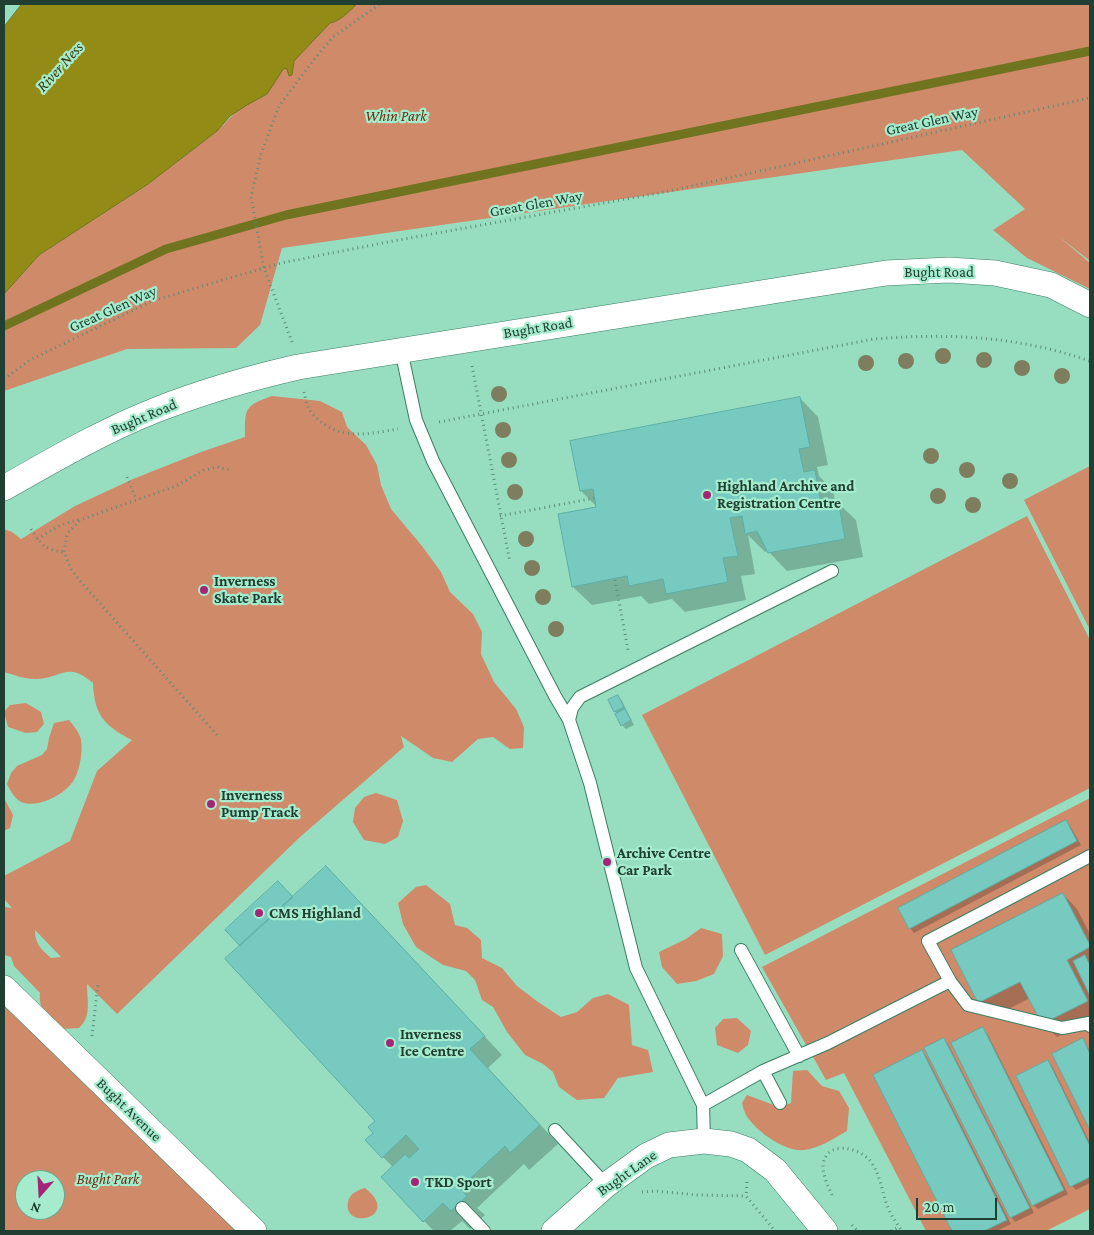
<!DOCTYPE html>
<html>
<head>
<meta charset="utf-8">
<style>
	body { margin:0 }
	#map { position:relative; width:1094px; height:1235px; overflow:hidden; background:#97dec0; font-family:"Crimson Pro",serif }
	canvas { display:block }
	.frame { position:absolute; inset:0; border:5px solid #213e32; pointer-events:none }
	.north { position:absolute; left:15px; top:1170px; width:50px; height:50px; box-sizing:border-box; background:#a4eccd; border:1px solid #70a68f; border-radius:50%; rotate:199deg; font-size:14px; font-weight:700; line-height:20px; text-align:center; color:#213e32 }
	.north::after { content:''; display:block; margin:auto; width:18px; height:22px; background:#a32577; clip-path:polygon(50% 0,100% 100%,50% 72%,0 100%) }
	.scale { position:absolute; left:916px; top:1198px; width:81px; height:22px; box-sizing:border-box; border:2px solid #213e32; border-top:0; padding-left:6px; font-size:15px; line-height:18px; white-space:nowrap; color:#213e32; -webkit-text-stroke:4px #a4eccd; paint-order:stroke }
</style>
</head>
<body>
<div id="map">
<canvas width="1094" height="1235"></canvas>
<div class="frame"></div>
<div class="north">N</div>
<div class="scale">20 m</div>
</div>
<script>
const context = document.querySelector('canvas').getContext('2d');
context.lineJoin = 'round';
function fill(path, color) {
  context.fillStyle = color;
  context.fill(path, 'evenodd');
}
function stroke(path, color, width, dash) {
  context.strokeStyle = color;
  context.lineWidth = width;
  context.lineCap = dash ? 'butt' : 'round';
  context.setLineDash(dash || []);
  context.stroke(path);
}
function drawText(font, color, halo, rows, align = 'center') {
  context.font = font + ' "Crimson Pro",serif';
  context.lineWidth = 4.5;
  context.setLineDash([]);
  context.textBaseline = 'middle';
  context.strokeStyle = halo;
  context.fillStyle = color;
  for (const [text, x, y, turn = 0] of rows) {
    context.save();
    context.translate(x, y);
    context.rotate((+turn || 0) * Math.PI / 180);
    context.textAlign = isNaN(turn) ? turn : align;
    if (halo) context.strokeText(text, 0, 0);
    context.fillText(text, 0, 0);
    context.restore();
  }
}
fill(new Path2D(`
	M347,4H1090V261L1058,236L1090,263V289L1027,258L993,230L1025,209L962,150L282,248L260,325L236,348L127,349L4,391V294L39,255L148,184L217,131L313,35Z
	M272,396L320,401L342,412L347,427L366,445L377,465L381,485L391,509L422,546L441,572L450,592L473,614L482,632L481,654L494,682L516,709L524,727L523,748L510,749L493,737L478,739L452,762L433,758L401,736L404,747L300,837L117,1014L87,984C87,999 92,1017 79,1028L63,1029C50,1017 38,1012 40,993L14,966L11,957L4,955V906L5,907L12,908L4,899V876L70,841L97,771L132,740C104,726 94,714 93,683C67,660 61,679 35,679C24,679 14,675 4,672V529L12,532L21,539L75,506L133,479L201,452L245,437C245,408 244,406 272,396ZM35,930L61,957L51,958C41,949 35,944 35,930Z
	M1090,466V630L1024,500Z
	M1027,516L1090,640V788L765,955L642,715Z
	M26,703L41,712L44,724L37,732L26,733L8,727L4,712L10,705Z
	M69,720C73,725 80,733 81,740C83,751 80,768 75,778C67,794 38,809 21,802C14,798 10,790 7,784L11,773L17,766L42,755L47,749L49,738L54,723Z
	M376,793L397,800L403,821L398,837L385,844L364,840L353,822L355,808L364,797Z
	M4,798L13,815L10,828L4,831Z
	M1090,798V1209L1046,1231H926L844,1073L826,1080L762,967Z
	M426,885L450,904L455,925L467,928L481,940L482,958L502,968L517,986L538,1002L561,1017L577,1012L593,998L608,994L629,1005L632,1045L648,1050L653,1072L618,1078L604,1098L577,1100L559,1087L553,1072L543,1064L525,1055L507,1032L493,1007L482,1000L475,980L466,971L443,965L416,947L403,924L398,903L416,887Z
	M701,928L722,934L723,956L714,974L696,981L677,984L662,967L659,952L686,939Z
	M4,1006L236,1231H4ZM25,1180H55V1210H25Z
	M737,1018L751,1031L748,1045L738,1053L717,1045L715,1028L723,1019Z
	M807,1070L822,1086L839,1091L849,1108L847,1131C833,1139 820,1148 804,1150C784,1152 756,1131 746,1115C744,1111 743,1107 742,1103L747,1095L779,1107L791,1103L793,1071Z
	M365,1188C403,1218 342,1231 348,1202C349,1194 358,1190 365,1188Z`), '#cf8a6a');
const water = new Path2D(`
	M22,4H357C349,11 341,21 330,23L294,61L292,75L289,76L287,69L284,68L267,94L247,105L230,116L217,131L148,184L39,255L4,294V27Z`);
fill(water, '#928b16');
stroke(water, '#70741e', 1);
fill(new Path2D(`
	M800,398L818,417L828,465L817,467L819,476L833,490L835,502H837L856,520L863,557L787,571L768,551L765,552L748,535L755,574L741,576L746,600L685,612L672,599L649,604L641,596L592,605L573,587L598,508L581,491Z
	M618,697L622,701L634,725L626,729L622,725L610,701Z
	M1066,822L1070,826L1081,845L914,933L910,928Z
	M344,886L502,1055L488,1068L558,1144L529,1170L524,1164L477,1208L485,1215L470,1229L462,1221L450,1231H434L424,1221L393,1167L383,1157L375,1133L377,1121L293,898Z
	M1063,894L1077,909L1090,934V1020L1057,1037L1043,1023L1030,998L993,1017L979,1003Z
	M982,1029L987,1033L1068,1194L1038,1209L1033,1205Z
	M944,1039L948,1044L1034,1213L1015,1222L1011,1217Z
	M1083,1040L1090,1051V1128L1054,1055Z
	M922,1052L926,1056L1011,1224L997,1231H954L875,1075Z
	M1048,1062L1052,1066L1090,1143V1183L1076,1190L1072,1186Z`), '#0003');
stroke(new Path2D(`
	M4,326L166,249L286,215L1090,51`), '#70741e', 9);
const building = new Path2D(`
	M800,397L810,447L799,449L804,472L815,470L821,504L838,500L845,539L768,553L757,531L745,534L742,516L730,518L738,556L723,558L728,582L666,594L663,579L629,586L627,576L572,587L558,514L596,507L593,489L580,491L570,441Z
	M618,695L624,707L614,712L608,700Z
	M625,709L631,720L621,726L615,714Z
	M1066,820L1077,841L909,929L898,908Z
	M326,866L485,1036L470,1049L540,1125L510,1153L505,1146L460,1188L467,1196L451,1211L443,1203L423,1222L381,1177L405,1154L409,1158L419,1149L406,1135L382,1158L365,1140L373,1133L368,1127L375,1121L225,959Z
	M278,881L293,897L240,946L225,930Z
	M1063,893L1090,945V947L1067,960L1088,1001L1042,1024L1020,982L978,1003L951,950Z
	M1085,955L1090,965V996L1073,961Z
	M983,1027L1064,1190L1032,1206L951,1043Z
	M944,1038L1030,1208L1010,1218L924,1048Z
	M1083,1038L1090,1054V1130L1052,1054Z
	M922,1050L1007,1220L984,1231H952L873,1075Z
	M1048,1060L1090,1146V1177L1070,1187L1016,1076Z`);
fill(building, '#77cac0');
stroke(building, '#5baea5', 1);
const lane = new Path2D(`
	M401,350L416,420L433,461L555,696L569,720
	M741,950L799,1056
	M950,981L968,1005L1062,1028L1089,1023L1090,1026
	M763,1071L780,1103
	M703,1105L763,1071L828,1043L950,981L928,941L1090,856
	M555,1130L606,1185
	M704,1141L703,1105L636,968L590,783L569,720L572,708L580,697L832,571
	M462,1208L484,1231`);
const street = new Path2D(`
	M4,488C53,460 103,431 156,410C202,392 250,378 298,367L886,273L949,270L995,273L1051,285L1090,305
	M4,988L254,1231
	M554,1231L606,1185L646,1156L669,1145L704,1141L731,1144L748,1150L775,1170L825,1231`);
stroke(lane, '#387e64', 14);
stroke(street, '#387e64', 26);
stroke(new Path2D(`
	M292,342L264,268L251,197L261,154L279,106L312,62L333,37L380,4
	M472,366L510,562
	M4,379L30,360L152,301L281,263L393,241L665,192L1090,98
	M304,392C305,396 306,403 308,407C311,414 318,420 324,424C347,440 373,433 398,429
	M439,422L874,339C951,333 1017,336 1090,361
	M127,477L136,499
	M500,516L595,498
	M31,529C41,545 45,550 64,552
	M37,539C51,531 63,522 79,520
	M615,580L628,650
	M217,735L80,581L71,569L64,552L67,534L80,520L176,486L204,470L217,467L230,470
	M92,1036L98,984
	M747,1182L746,1196L775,1231
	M642,1192L655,1191L697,1195L746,1196
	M832,1195C828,1186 823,1176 823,1166C825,1140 859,1146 871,1162C881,1176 882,1193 888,1208C892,1217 897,1224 902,1231
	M852,1225L858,1231
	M891,1231L899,1227`), '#5b8d78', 3, [1, 4]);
stroke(lane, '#fff', 12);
stroke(street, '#fff', 25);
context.fillStyle = '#7e7e5f';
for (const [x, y] of [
	[943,356],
	[984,360],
	[906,361],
	[866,363],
	[1022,368],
	[1062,376],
	[499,394],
	[503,430],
	[931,456],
	[509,460],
	[967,470],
	[1010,481],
	[515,492],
	[938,496],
	[973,505],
	[526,539],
	[532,568],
	[543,597],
	[556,629]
]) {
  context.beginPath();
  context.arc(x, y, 8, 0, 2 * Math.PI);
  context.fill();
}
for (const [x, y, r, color] of [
	[707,495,5,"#a32577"],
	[204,590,5,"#a32577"],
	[211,804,5,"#a32577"],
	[607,862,5,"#a32577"],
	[259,913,5,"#a32577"],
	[390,1043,5,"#a32577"],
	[415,1182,5,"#a32577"]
]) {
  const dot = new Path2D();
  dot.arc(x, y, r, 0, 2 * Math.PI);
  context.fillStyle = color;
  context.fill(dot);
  stroke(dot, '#a4eccd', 2);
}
drawText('italic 15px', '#692f0f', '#a4eccd', [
	["Whin Park",396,116],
	["Bught Park",108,1179]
]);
drawText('15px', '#213e32', '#a4eccd', [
	["Great Glen Way",932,121,-12],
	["Great Glen Way",536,204,-10],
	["Bught Road",939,272],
	["Great Glen Way",113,309,-24],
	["Bught Road",538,328,-9],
	["Bught Road",144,417,-23],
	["Bught Avenue",129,1110,44],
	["Bught Lane",627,1173,-35]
]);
drawText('bold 15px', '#213e32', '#a4eccd', [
	["Highland Archive and",717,486],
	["Registration Centre",717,503],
	["Inverness",214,581],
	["Skate Park",214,598],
	["Inverness",221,795],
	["Pump Track",221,812],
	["Archive Centre",617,853],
	["Car Park",617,870],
	["CMS Highland",269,913],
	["Inverness",400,1034],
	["Ice Centre",400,1051],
	["TKD Sport",425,1182]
], 'left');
drawText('italic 16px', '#3c390c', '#a4eccd', [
	["River Ness",60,67,-48]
]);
</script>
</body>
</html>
